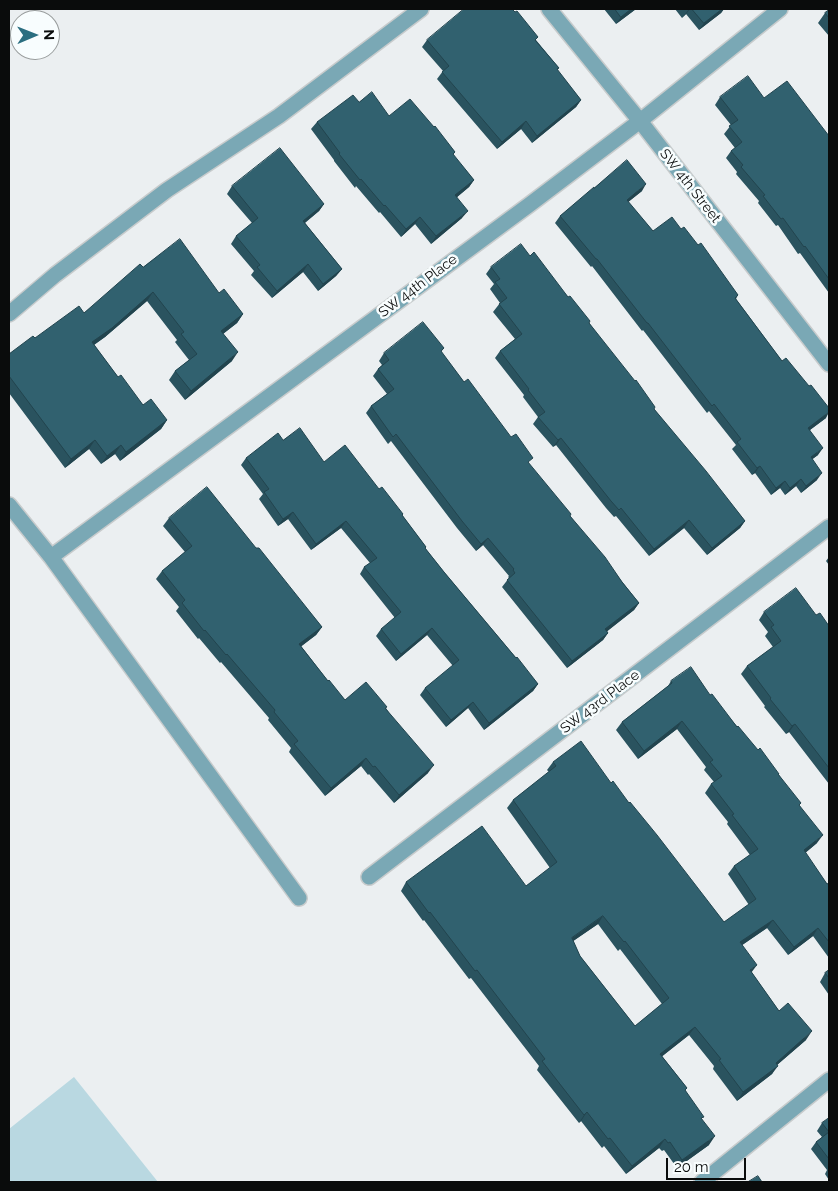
<!DOCTYPE html>
<html>
<head>
<meta charset="utf-8">
<style>
	body { margin:0 }
	#map { position:relative; width:838px; height:1191px; overflow:hidden; background:#ebeff1; font-family:Raleway,sans-serif }
	canvas { display:block }
	.frame { position:absolute; inset:0; border:10px solid #0a0c0c; pointer-events:none }
	.north { position:absolute; left:10px; top:10px; width:50px; height:50px; box-sizing:border-box; background:#f8fdfe; border:1px solid #999d9d; border-radius:50%; rotate:89deg; font-size:14px; font-weight:700; line-height:20px; text-align:center; color:#0a0c0c }
	.north::after { content:''; display:block; margin:auto; width:18px; height:22px; background:#2b6e80; clip-path:polygon(50% 0,100% 100%,50% 72%,0 100%) }
	.scale { position:absolute; left:666px; top:1158px; width:80px; height:22px; box-sizing:border-box; border:2px solid #0a0c0c; border-top:0; padding-left:6px; font-size:15px; line-height:18px; white-space:nowrap; color:#0a0c0c; -webkit-text-stroke:4px #f8fdfe; paint-order:stroke }
</style>
</head>
<body>
<div id="map">
<canvas width="838" height="1191"></canvas>
<div class="frame"></div>
<div class="north">N</div>
<div class="scale">20 m</div>
</div>
<script>
const context = document.querySelector('canvas').getContext('2d');
context.lineJoin = 'round';
function fill(path, color) {
  context.fillStyle = color;
  context.fill(path, 'evenodd');
}
function stroke(path, color, width, dash) {
  context.strokeStyle = color;
  context.lineWidth = width;
  context.lineCap = dash ? 'butt' : 'round';
  context.setLineDash(dash || []);
  context.stroke(path);
}
function drawText(font, color, halo, rows, align = 'center') {
  context.font = font + ' Raleway,sans-serif';
  context.lineWidth = 5;
  context.setLineDash([]);
  context.textBaseline = 'middle';
  context.strokeStyle = halo;
  context.fillStyle = color;
  for (const [text, x, y, turn = 0] of rows) {
    context.save();
    context.translate(x, y);
    context.rotate((+turn || 0) * Math.PI / 180);
    context.textAlign = isNaN(turn) ? turn : align;
    if (halo) context.strokeText(text, 0, 0);
    context.fillText(text, 0, 0);
    context.restore();
  }
}
fill(new Path2D(`
	M74,1077L158,1182H9V1129Z`), '#b9d8e1');
const minor = new Path2D(`
	M549,9L640,121L829,364
	M9,314L55,275L167,190L279,116L421,9
	M9,505L51,557L299,898
	M51,557L529,205L640,121L780,9
	M369,877L829,527
	M702,1182L829,1080`);
stroke(minor, '#c7cbcc', 18);
stroke(minor, '#7aa8b5', 15);
fill(new Path2D(`
	M604,9H636L616,24Z
	M675,9H724L721,13L699,30L686,14L682,18Z
	M829,10V36L818,23L825,13Z
	M427,40H536L559,68L557,70L581,100L576,107L532,143L521,129L497,149L437,79L443,71L422,47Z
	M720,97L764,98L829,136V293L800,253L798,254L778,225L776,226L758,203L759,201L736,174L737,172L726,158L731,151L735,148L724,134L731,125L715,105Z
	M359,102L389,116L434,127L455,152L453,155L474,180L469,187L457,197L462,218L431,244L415,224L401,237L380,212L379,213L356,186L355,188L334,161V160L311,129L317,122Z
	M232,186L324,204L319,211L305,223L342,269L336,276L318,291L303,272L272,298L251,275L254,271L231,244L236,236L252,223L227,194Z
	M594,188L642,191L628,202L653,231L681,229L698,245L738,295L736,299L782,361L826,418L810,430L818,455L812,459L817,480L801,493L796,486L785,495L780,488L771,495L755,473L752,475L732,449L736,445L709,411L707,413L643,330L642,331L592,266L591,267L555,223L560,216Z
	M530,256L568,297L589,323L654,409L745,521L740,528L707,555L684,528L649,556L616,516L614,517L606,508L556,445L553,447L533,424L538,417L523,397L524,395L495,358L500,351L515,339L493,312L500,303L490,289L494,284L486,274L491,267Z
	M143,267L219,293L243,314L237,323L223,334L232,361L185,400L169,380L175,371L189,360L175,342L177,340L147,301L105,337L94,345L118,377L143,405L167,420L161,429L120,461L115,454L101,464L89,449L65,468L9,393V354L35,338L84,313Z
	M444,348L441,352L464,382L639,603L634,610L607,631L608,633L603,640L567,668L502,587L509,578L508,577L509,576L483,545L476,551L457,528L391,441L388,444L366,413L371,406L387,394L373,376L378,369L382,365L379,361L384,353Z
	M283,440L324,462L379,489L402,515L426,547L425,548L444,572L538,684L533,691L484,730L468,708L446,727L420,695L425,688L453,666L427,635L396,661L376,636L381,629L395,618L360,574L364,567L370,563L341,528L311,550L288,519L278,526L259,499L263,494L241,465L246,458Z
	M169,518L256,548L322,627L316,635L301,646L328,681L345,700L386,708L428,773L394,803L369,774L368,775L361,766L325,796L289,752L291,748L268,720L269,718L221,662L220,663L199,638L198,639L176,611L179,607L156,579L162,571L185,552L163,526Z
	M829,557V565L826,561Z
	M764,612L816,615L829,626V784L789,732L786,734L764,707L765,706L741,674L747,666L773,647L765,636L768,632L759,620Z
	M671,681L710,695L779,775L799,806L817,843L805,853L827,884L829,883V958L813,936L788,955L767,928L742,945L752,973L779,1011L806,1040L777,1065L772,1074L737,1101L713,1069L714,1066L689,1035L662,1056L687,1088L685,1090L702,1119L709,1145L677,1168L664,1150L662,1151L659,1148L626,1174L604,1146L602,1148L581,1121L579,1123L537,1070L539,1066L471,978L469,979L424,920L423,921L401,891L406,882L526,886L550,868L507,808L513,800L549,772L547,770L553,762L611,783L629,803L724,922L749,905L728,874L734,866L750,855L727,824L728,822L705,793L711,784L714,782L704,770L706,767L677,729L638,759L616,730L622,722L668,686ZM598,924L618,951L620,949L662,1004L635,1026L580,956L573,941Z
	M829,970V995L820,982L825,973Z
	M829,1118V1180L825,1174L827,1170L811,1149L816,1142L822,1137L817,1131L822,1123Z`), '#2a535f');
fill(new Path2D(`
	M631,9H636L616,24L621,17Z
	M689,9H690L686,14L682,18Z
	M722,9H724L721,13L699,30L704,23Z
	M581,100L576,107L532,143L537,136Z
	M526,121L521,129L497,149L502,142Z
	M474,180L469,187L450,203L455,195Z
	M646,184L642,191L622,207L627,200Z
	M324,204L319,211L298,228L303,221Z
	M468,211L462,218L431,244L436,236Z
	M420,217L415,224L401,237L406,229Z
	M308,264L303,272L272,298L277,291Z
	M342,269L336,276L318,291L323,284Z
	M153,292L147,301L105,337L85,351L92,342Z
	M243,314L237,323L215,340L221,331Z
	M238,352L232,361L185,400L191,391Z
	M829,412L826,418L803,435L808,428Z
	M167,420L161,429L120,461L126,452Z
	M561,438L556,445L553,447L558,440Z
	M95,440L89,449L65,468L71,459Z
	M121,445L115,454L101,464L107,456Z
	M823,448L818,455L806,464L811,457Z
	M760,466L755,473L752,475L757,468Z
	M822,473L817,480L801,493L806,486Z
	M801,479L796,486L785,495L790,488Z
	M785,481L780,488L771,495L776,488Z
	M293,512L288,519L278,526L283,519Z
	M689,520L684,528L649,556L654,549Z
	M346,521L341,528L311,550L316,544Z
	M745,521L740,528L707,555L712,548Z
	M488,538L483,545L476,551L481,544Z
	M639,603L634,610L600,637L605,629Z
	M322,627L316,635L294,652L299,644Z
	M432,628L427,635L396,661L401,654Z
	M608,633L603,640L567,668L572,661Z
	M538,684L533,691L484,730L489,723Z
	M473,702L468,708L446,727L451,720Z
	M682,721L677,729L638,759L644,751Z
	M795,724L789,732L786,734L792,726Z
	M366,758L361,766L325,796L331,788Z
	M434,765L428,773L394,803L399,795Z
	M823,835L817,843L798,859L804,850Z
	M603,916L598,924L566,946L572,938Z
	M773,920L767,928L735,950L740,942Z
	M818,928L813,936L788,955L794,947Z
	M757,965L751,973L750,970Z
	M695,1027L689,1035L655,1062L660,1054Z
	M812,1031L806,1040L770,1071L776,1063Z
	M778,1066L772,1074L737,1101L743,1092Z
	M587,1112L581,1121L579,1123L584,1115Z
	M715,1136L709,1145L677,1168L682,1160Z
	M665,1139L659,1148L626,1174L632,1166Z`), '#22444e');
const building = new Path2D(`
	M464,9H512L515,12L517,11L538,37L535,40L559,68L557,69L581,100L537,136L526,121L502,142L442,72L449,66L427,40Z
	M615,9H631L621,17Z
	M692,9H722L704,23Z
	M829,10V18L825,13Z
	M748,76L764,98L787,81L829,136V279L805,246L804,247L783,218L781,219L763,196L765,195L741,167L743,165L731,151L742,142L729,126L738,120L720,97Z
	M372,92L389,116L410,99L434,127L435,126L455,152L453,154L474,180L455,195L468,211L436,236L420,217L406,229L385,205L384,206L361,179L360,180L339,154L340,153L317,122L353,95L359,102Z
	M280,148L324,204L303,221L342,269L323,284L308,264L277,291L257,267L260,265L236,236L258,218L232,186Z
	M627,160L646,184L627,200L653,231L672,217L681,229L684,227L698,245L701,243L738,295L735,298L782,361L786,358L809,386L811,385L829,408V412L808,428L823,448L811,457L822,473L806,486L801,479L790,488L785,481L776,488L760,466L757,468L737,442L741,439L714,404L712,406L648,323H647L597,259H596L560,216L594,187V188Z
	M180,239L219,293L224,289L243,314L221,331L238,352L191,391L175,371L197,354L181,334L184,332L153,292L112,328L92,342L118,377L121,375L143,405L151,399L167,420L126,452L121,445L107,456L95,440L71,459L9,376V354L33,336L35,338L79,306L84,313L140,264L143,267Z
	M521,244L530,256L534,252L568,297L570,296L590,321L589,323L635,381L636,380L655,407L654,409L706,471L745,521L712,548L689,520L654,549L621,508L619,510L611,501L561,438L558,440L538,417L545,412L528,390L529,389L500,351L522,334L499,304L507,298L495,282L500,279L491,267Z
	M423,322L444,348L441,351L464,382L468,379L511,437L516,434L533,458L528,462L571,514L570,516L605,557L622,582L639,603L605,629L608,633L572,661L507,580L515,573L513,570L514,569L488,538L481,544L462,521L396,434L393,437L371,406L394,389L378,369L389,360L384,353Z
	M300,428L324,462L345,445L379,489L382,487L403,514L402,515L426,547L425,548L444,572L516,658L517,657L538,684L489,723L473,702L451,720L425,688L459,660L432,628L401,654L381,629L401,612L364,567L377,558L346,521L316,544L293,512L283,519L264,492L269,489L246,458L278,433L283,440Z
	M207,487L256,548H259L322,627L299,644L328,681L329,680L345,700L366,682L387,707L385,708L434,765L399,795L375,766L373,767L366,758L331,788L294,744L298,741L274,712L275,710L227,654L226,655L205,630L204,631L182,603L185,600L162,571L192,546L169,518Z
	M796,588L816,615L820,613L829,626V768L795,724L792,726L770,699L771,698L747,666L781,641L771,627L774,625L764,612Z
	M691,667L710,695L712,694L737,727L738,726L758,750L760,748L779,774H778L801,803L799,805L823,835L804,850L827,884L829,883V942L818,928L794,947L773,920L740,942L757,965L750,970L779,1011L788,1003L812,1031L776,1063L778,1066L743,1092L719,1060L721,1059L695,1027L660,1054L687,1088L685,1090L704,1117L701,1118L715,1136L682,1160L670,1142L668,1143L665,1139L632,1166L610,1138L608,1139L587,1112L584,1115L542,1061L545,1059L477,970L475,971L430,912L429,913L406,882L482,826L526,886L557,862L513,800L556,766L553,762L581,741L611,783L613,781L629,803L630,802L657,835L724,922L756,899L734,866L758,849L732,815L734,814L711,784L722,776L710,762L713,760L682,721L644,751L622,722L672,683L671,681ZM603,916L624,942L625,941L669,998L635,1026L580,956L572,938Z
	M829,970V978L825,973Z
	M829,1118V1159L816,1142L829,1132L822,1123Z
	M758,1176L762,1182H748Z`);
fill(building, '#31616f');
stroke(building, '#22444e', 1);
drawText('14px', '#0a0c0c', '#f8fdfe', [
	["SW 4th Street",690,186,52],
	["SW 44th Place",418,286,-37],
	["SW 43rd Place",600,702,-37]
]);
</script>
</body>
</html>
